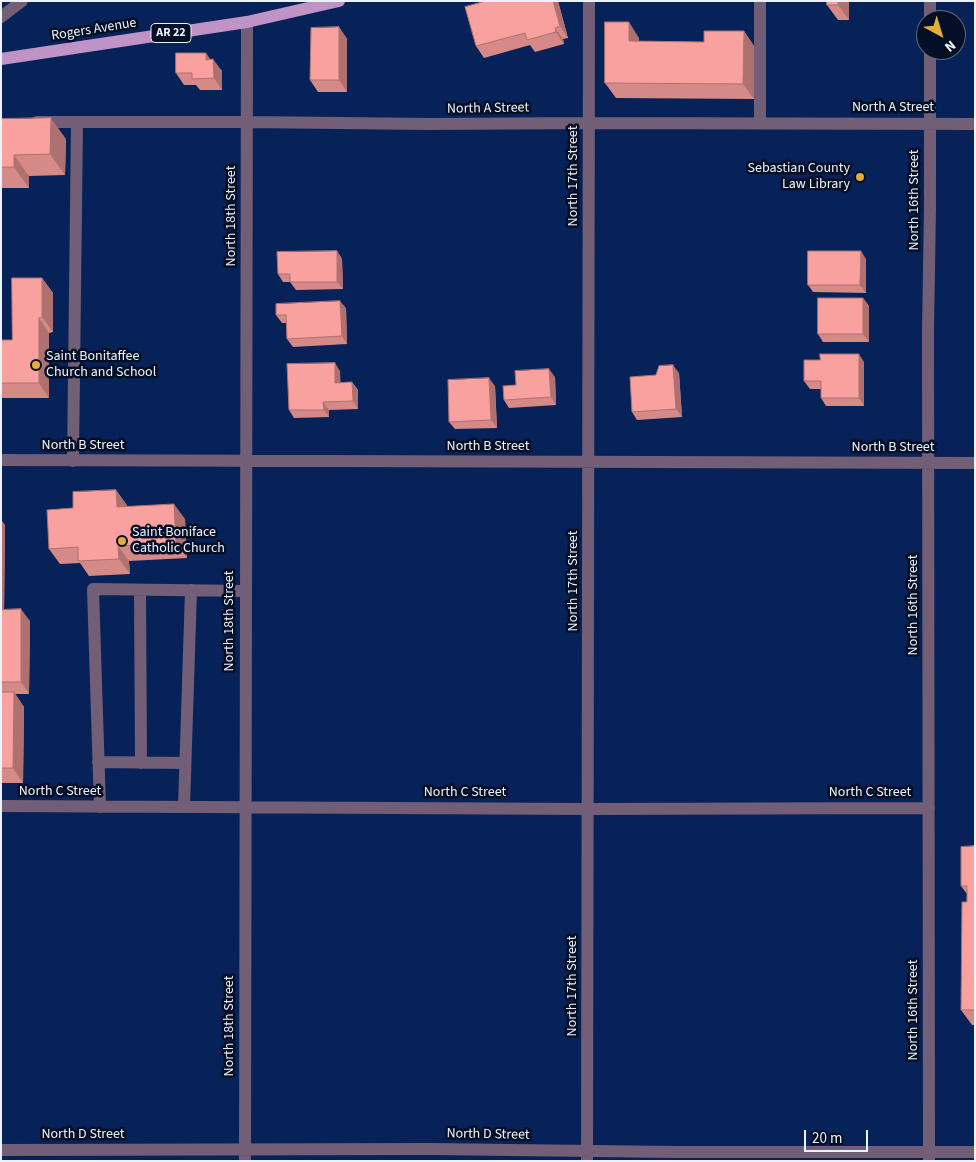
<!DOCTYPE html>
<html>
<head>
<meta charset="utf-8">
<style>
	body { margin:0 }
	#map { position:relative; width:976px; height:1162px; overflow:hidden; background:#062259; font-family:"Source Sans 3",sans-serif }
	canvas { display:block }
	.frame { position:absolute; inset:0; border:2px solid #edf1f9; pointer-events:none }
	.north { position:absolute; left:916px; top:10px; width:50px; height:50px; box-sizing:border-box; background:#040f26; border:1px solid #61697a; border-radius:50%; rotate:141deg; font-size:14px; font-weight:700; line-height:20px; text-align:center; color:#edf1f9 }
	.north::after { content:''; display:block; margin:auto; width:18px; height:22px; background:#e5ad35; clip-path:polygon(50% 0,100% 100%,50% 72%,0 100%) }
	.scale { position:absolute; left:804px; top:1130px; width:64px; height:22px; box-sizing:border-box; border:2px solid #edf1f9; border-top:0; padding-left:6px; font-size:15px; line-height:18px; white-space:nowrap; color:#edf1f9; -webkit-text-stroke:4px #040f26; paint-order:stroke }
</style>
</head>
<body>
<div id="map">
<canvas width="976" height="1162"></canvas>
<div class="frame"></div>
<div class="north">N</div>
<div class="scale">20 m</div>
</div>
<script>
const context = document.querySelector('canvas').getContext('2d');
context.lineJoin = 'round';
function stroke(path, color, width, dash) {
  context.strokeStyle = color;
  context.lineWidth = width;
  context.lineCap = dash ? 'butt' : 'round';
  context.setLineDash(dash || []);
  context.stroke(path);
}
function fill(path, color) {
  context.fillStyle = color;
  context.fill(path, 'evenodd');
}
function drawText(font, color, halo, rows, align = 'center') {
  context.font = font + ' "Source Sans 3",sans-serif';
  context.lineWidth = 5;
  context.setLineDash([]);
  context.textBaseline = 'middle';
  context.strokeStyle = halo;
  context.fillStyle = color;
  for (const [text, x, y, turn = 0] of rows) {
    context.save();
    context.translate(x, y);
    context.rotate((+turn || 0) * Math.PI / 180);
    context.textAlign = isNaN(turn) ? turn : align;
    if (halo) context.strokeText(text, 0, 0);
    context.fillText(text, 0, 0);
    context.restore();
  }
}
stroke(new Path2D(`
	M760,1V123
	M930,1V20
	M1,17L22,1
	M37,122H247L430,124L589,123L975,124
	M1,460L975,463
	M73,461L77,122
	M140,590L141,763
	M98,762L185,763
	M1,806L588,809L929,808
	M100,807L93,589L245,591
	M184,807L191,590
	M1,1150L430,1149L675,1152H975
	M245,1161L247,22
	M587,1161L589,1
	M929,1161L928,330L930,208V50`), '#735e77', 12);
stroke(new Path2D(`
	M1,59L247,22L339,1`), '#c093c7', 12);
fill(new Path2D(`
	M486,1H558L568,38L563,39L564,44L535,52L530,45L484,58L476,46Z
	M827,1H849V20H838L827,5Z
	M339,27L347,39V92H318L310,80Z
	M744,31L754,46V99L616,98L605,83L639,38V41L704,42Z
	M211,59L222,71V90H200L196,85H184L176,73Z
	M1,119L66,139L65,175L29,176V188H1Z
	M337,251L342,259L343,289L296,290L290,282H283L278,274Z
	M866,259V293L813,292L808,285Z
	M42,278L53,293V332L49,333V398H1V340H12Z
	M863,298L869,306V342H823L818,334Z
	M346,308L347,344L293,347L287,339L286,323H282L276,315Z
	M864,362V406H826L821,398V389H810L804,381Z
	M340,371V383L352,382L358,390V409L329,410V417L294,418L289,410Z
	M679,373L682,417L637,420L632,412Z
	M555,377L556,405L509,408L504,400L516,385Z
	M495,386L497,428L455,429L449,422Z
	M116,490L127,506L185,519L187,558L129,561L130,574L89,576L80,563L60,564L49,549L73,508Z
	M1,520L5,525L4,610L30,621L29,694H15L24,707L23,783H1Z
	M975,846V1025H972L961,1010L967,894L961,886Z`), '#d58a88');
fill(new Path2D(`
	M553,1H558L568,38L560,26Z
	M838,1H849V20L838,5Z
	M629,22L639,38V56L629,41Z
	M339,27L347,39V92L339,80Z
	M555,28L563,39L564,44L556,32Z
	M744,31L754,46V99L743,84Z
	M206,53L213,63V59L222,71V90L214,78L206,60Z
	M51,118L66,139L65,175L50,154Z
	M14,155L29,176V188L14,167Z
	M337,251L342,259L343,289L337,282Z
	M861,251L866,259V293L860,285Z
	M42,278L53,293V332L42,317Z
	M863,298L869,306V342L863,334Z
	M340,301L346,308L347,344L342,336Z
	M39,318L49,333V398L39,383Z
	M859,354L864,362V406L859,398Z
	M335,363L340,371L341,391L335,383Z
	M673,365L679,373L682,417L676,409Z
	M549,369L555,377L556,405L551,397Z
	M489,378L495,386L497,428L491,420Z
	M352,382L358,390V409L353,401Z
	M323,402L329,410V417L324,410Z
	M116,490L127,505V522L117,507Z
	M174,504L185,519L187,558L176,543Z
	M1,520L5,525L4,615L1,610Z
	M118,546L129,561L130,574L119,559Z
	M21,609L30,621L29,694L21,682Z
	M14,692L24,707L23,783L13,768Z`), '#ae716f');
const building = new Path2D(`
	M486,1H553L560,26L555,28L556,32L527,40L525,33L476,46L465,7Z
	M827,1H838V5H827Z
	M605,22H629V41L704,42V31H744L743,84L605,83Z
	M339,27V80H310L311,28Z
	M176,53H206V60L213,59L214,78L192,79V73H176Z
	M51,118L50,154L14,155V167H1V119Z
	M337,251V282H290V274H278L277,252Z
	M808,251H861L860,285H808Z
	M12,278H42V317L39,318V383H1V340H12Z
	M818,298H863V334H818Z
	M340,301L342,336L287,339L286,315H276V304Z
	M820,354H859V398H821V381H804V360H820Z
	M335,363V383L352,382L353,401L323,402L324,410H289L287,364Z
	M673,365L676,409L632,412L630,377L656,375L659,366Z
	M549,369L551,397L504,400L503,386L516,385L515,371Z
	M489,378L491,420L449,422L448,380Z
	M116,490L117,507L174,504L176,543L118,546L119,559L78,561V547L49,549L47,510L73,508V492Z
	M21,609V682H1V610Z
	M1,692H14L13,768H1Z
	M975,846V1010H961L962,902H967V886H961V847Z`);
fill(building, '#f8a19e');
stroke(building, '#ae716f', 1);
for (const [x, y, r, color] of [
	[860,177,5,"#e5ad35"],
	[36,365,5,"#e5ad35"],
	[122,541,5,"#e5ad35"]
]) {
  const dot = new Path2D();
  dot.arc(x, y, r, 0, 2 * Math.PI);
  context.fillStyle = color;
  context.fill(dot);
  stroke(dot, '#040f26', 2);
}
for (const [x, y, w] of [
	[171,33,40]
]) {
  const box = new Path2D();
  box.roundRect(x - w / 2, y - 9.5, w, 19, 4);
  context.fillStyle = '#040f26';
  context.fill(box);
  stroke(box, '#edf1f9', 1);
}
drawText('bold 12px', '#edf1f9', null, [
	["AR 22",171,33]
]);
drawText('14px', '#edf1f9', '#040f26', [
	["Rogers Avenue",94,30,-9],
	["North A Street",893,108],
	["North A Street",488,109,-1],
	["North 17th Street",574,176,-90],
	["North 16th Street",915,200,-90],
	["North 18th Street",232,216,-90],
	["North B Street",83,446],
	["North B Street",488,447],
	["North B Street",893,448],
	["North 17th Street",574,581,-90],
	["North 16th Street",914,605,-90],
	["North 18th Street",230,621,-90],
	["North C Street",60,792],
	["North C Street",465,793],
	["North C Street",870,793],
	["North 17th Street",573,986,-90],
	["North 16th Street",914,1010,-90],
	["North 18th Street",230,1026,-90],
	["North D Street",83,1135],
	["North D Street",488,1135,1]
]);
drawText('14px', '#edf1f9', '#040f26', [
	["Sebastian County",850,169,"right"],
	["Law Library",850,185,"right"],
	["Saint Bonitaffee",46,357],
	["Church and School",46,373],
	["Saint Boniface",132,533],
	["Catholic Church",132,549]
], 'left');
</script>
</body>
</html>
